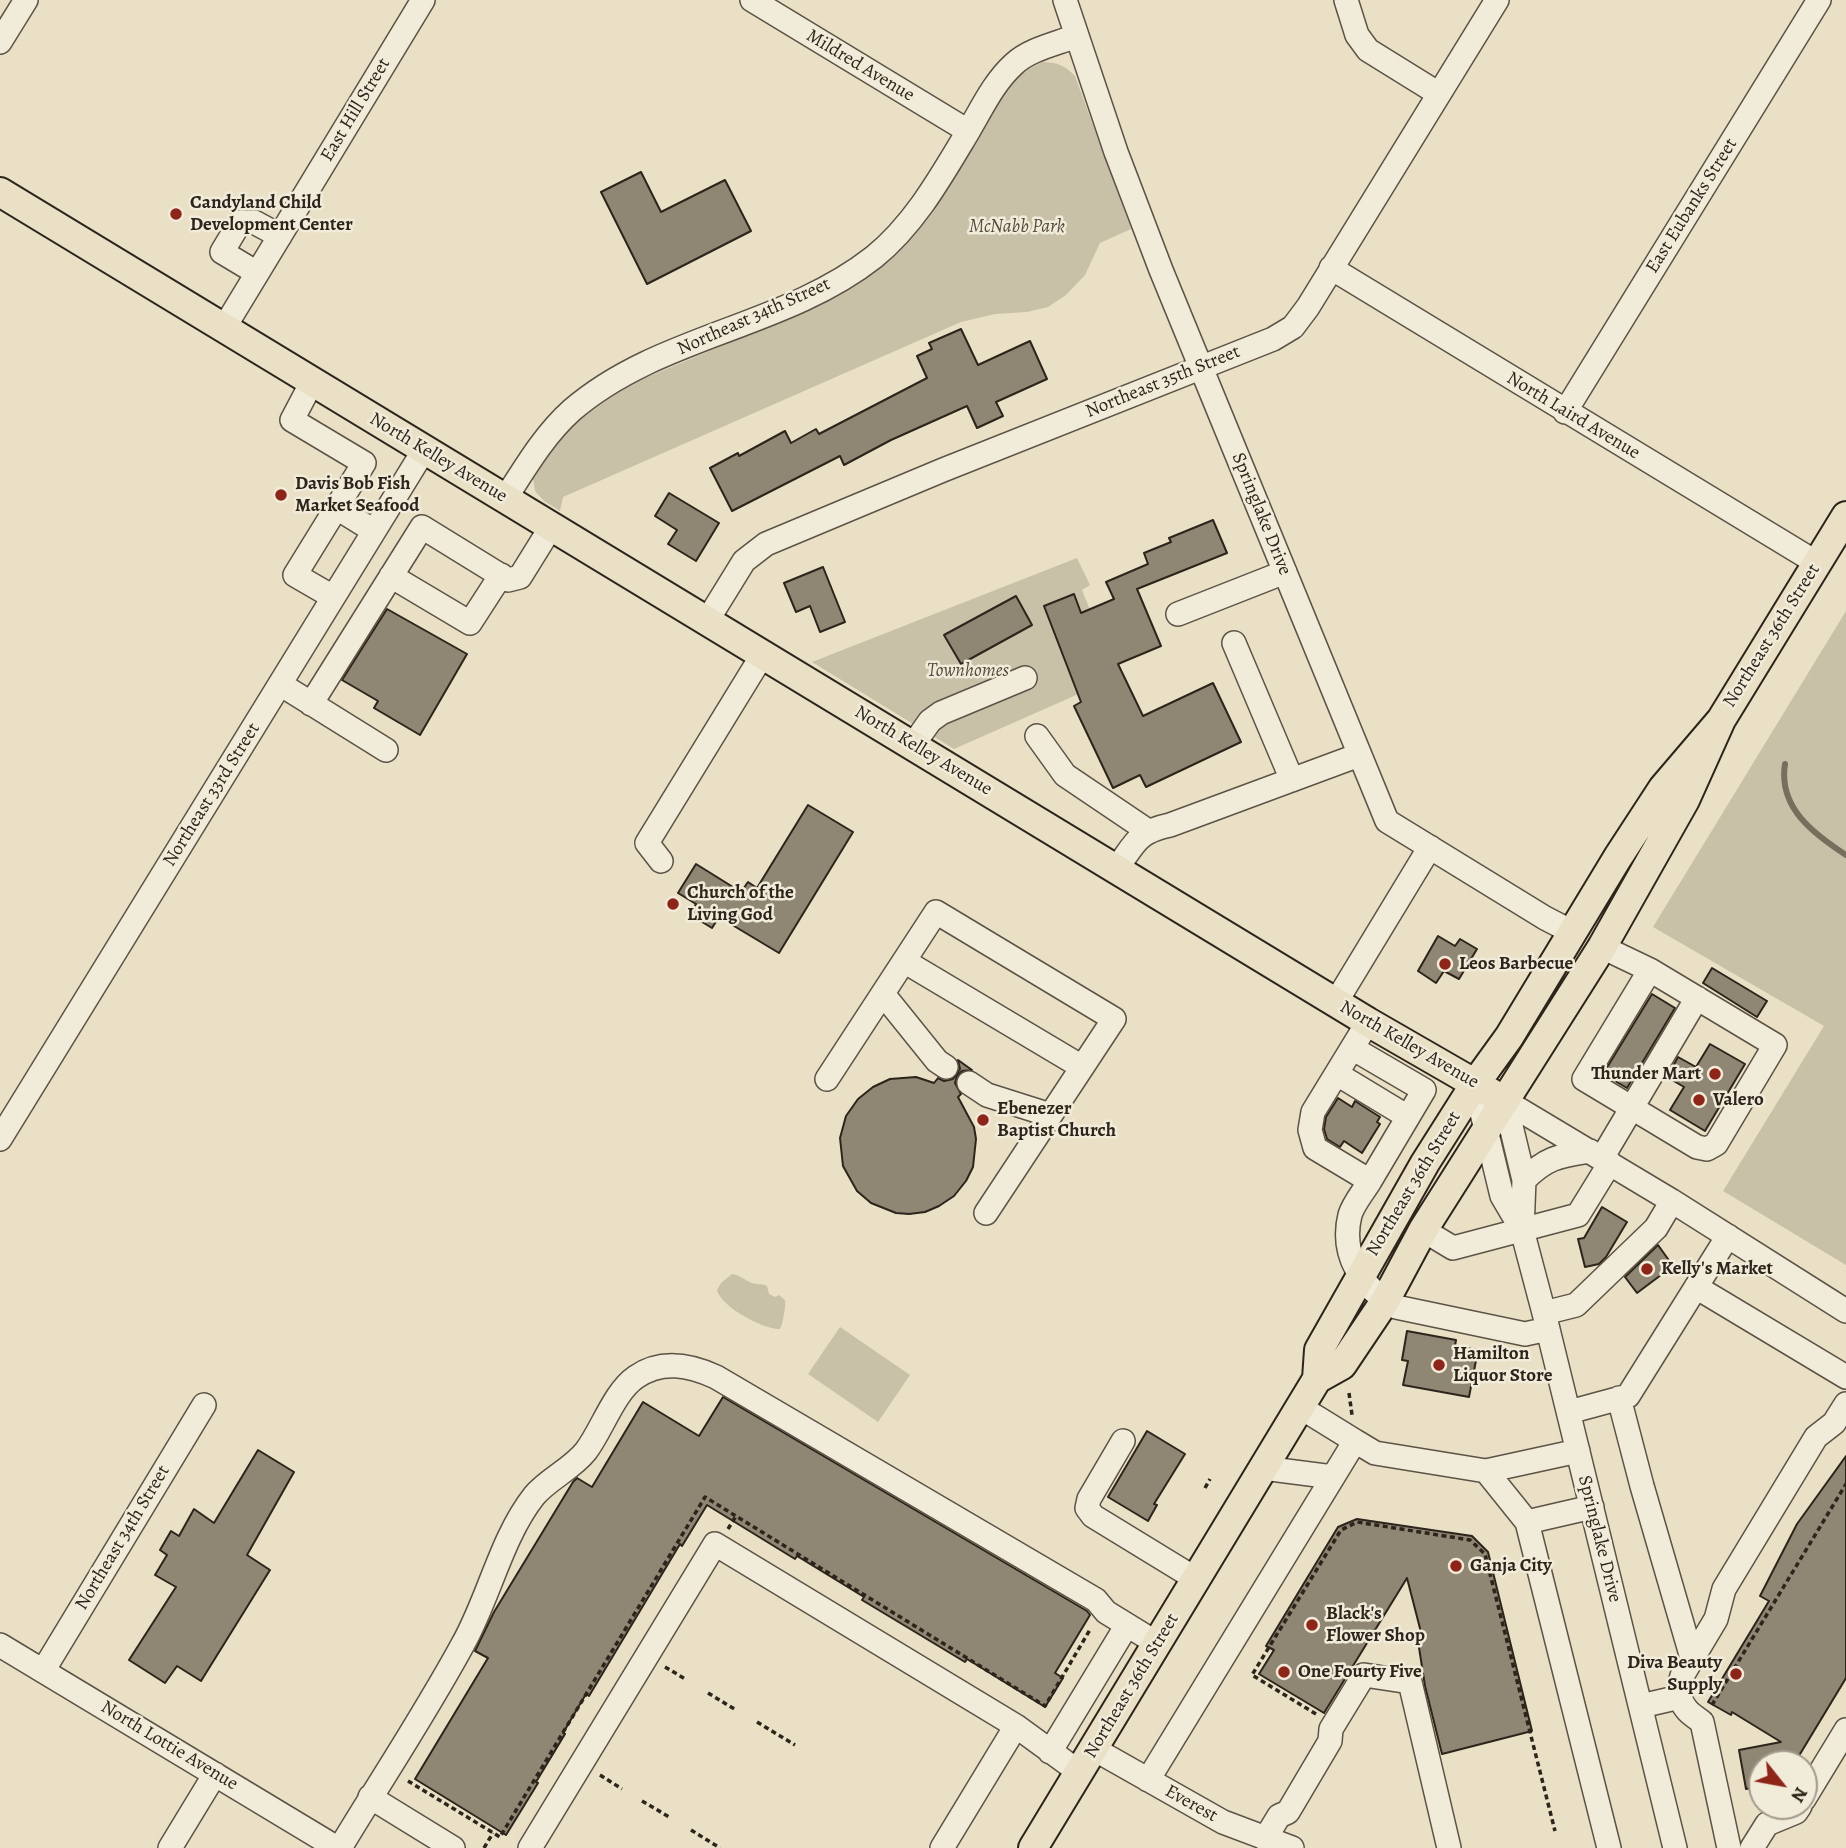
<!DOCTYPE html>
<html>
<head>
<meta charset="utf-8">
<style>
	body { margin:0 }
	#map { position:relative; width:1846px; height:1848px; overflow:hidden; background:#e9e0c5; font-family:Alegreya,serif }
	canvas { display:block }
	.north { position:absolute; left:1748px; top:1750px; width:70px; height:70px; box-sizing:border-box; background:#f1ebd9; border:2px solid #a39b8d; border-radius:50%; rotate:121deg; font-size:19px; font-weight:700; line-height:28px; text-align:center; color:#2d241b }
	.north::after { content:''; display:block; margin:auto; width:24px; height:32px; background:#8f2418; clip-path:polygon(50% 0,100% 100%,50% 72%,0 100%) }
</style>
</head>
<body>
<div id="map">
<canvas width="1846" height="1848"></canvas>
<div class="north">N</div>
</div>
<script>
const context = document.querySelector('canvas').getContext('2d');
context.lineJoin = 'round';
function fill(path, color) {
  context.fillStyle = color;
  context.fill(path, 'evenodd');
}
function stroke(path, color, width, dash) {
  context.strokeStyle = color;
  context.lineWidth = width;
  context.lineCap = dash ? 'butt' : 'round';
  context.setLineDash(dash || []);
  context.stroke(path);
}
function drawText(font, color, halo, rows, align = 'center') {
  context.font = font + ' Alegreya,serif';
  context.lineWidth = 5;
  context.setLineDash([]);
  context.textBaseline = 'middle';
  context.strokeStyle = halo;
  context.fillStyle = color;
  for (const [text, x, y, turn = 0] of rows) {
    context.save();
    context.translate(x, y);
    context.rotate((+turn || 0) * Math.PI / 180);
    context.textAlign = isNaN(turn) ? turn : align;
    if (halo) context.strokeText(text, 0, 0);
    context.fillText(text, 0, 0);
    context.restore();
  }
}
fill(new Path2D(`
	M1042,62C1056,62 1065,65 1075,76L1131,229L1100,243L1085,275L1066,295L1048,307L1027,312L995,314L961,322L563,497L560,511L544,501L535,491L533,478L537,466L560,436L581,415L619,389L795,315L855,286L880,267L923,222L954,176L1009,84L1023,72Z
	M1077,558L1090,585L1082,590L1117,677L954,749L812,662Z
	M1846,611V1265L1723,1191L1824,1026L1653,927Z
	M732,1274C740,1275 744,1280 752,1283C757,1285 761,1283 767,1286L769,1294L775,1297L779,1295L785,1300C786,1304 783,1325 780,1329C764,1330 721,1307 717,1290L721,1283Z
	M840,1327L910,1375L878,1422L808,1374Z`), '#c9c0a8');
stroke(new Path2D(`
	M1785,764C1778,808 1814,834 1846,855`), '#776e5e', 6);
const building = new Path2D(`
	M641,172L661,212L725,180L751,231L647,284L601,192Z
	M961,329L978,365L1030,341L1047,379L996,402L1003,416L977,428L967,406L891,440L844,465L840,456L732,511L710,468L738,453L739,456L785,431L791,443L816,429L819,434L927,378L917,356L932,349L929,343Z
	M669,493L719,523L696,561L668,544L677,530L655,516Z
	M1213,520L1227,553L1137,589L1161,646L1118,664L1143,716L1213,683L1241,742L1146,787L1140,775L1113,788L1074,706L1081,702L1044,606L1074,594L1081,613L1114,599L1106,582L1148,564L1144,553L1171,542L1169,538Z
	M823,567L845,622L820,632L810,606L796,612L784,583Z
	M1016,596L1032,625L961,664L944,635Z
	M387,609L467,654L420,735L374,708L378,701L342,680Z
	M808,805L853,832L779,953L719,917L712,928L689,914L696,904L678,893L696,864L741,892L748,882L757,888Z
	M1438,936L1455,946L1460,939L1477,949L1459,979L1444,971L1436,983L1418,971Z
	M1712,968L1767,1001L1757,1017L1703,983Z
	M1652,994L1675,1008L1627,1088L1603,1074Z
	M1710,1044L1745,1064L1705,1131L1670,1110L1684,1087L1667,1077L1678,1057L1696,1067Z
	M958,1060L972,1070L962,1071L957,1076L955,1083L961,1094L958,1097L974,1127L976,1139L973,1167L966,1181L954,1196L939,1206L925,1212L909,1214L896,1213L871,1203L857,1191L843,1166L840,1138L846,1116L858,1099L873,1087L890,1079L916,1077L934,1083L938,1078L944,1081L953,1079L960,1069Z
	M1338,1098L1352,1107L1355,1101L1380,1117L1377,1122L1380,1124L1362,1153L1344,1141L1340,1147L1327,1139L1324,1129L1326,1117Z
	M1602,1207L1627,1222L1606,1257L1599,1264L1585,1267L1578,1239L1584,1238Z
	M1658,1245L1673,1266L1637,1293L1625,1277Z
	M1407,1331L1456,1340L1455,1346L1478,1350L1469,1397L1403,1385L1408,1361L1402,1360Z
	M723,1397L1087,1611L1090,1615L1055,1673L1063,1678L1045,1707L967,1659L965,1662L862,1600L864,1597L797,1556L795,1559L707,1505L682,1546L680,1544L589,1696L586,1694L563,1733L565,1734L536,1782L538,1783L506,1835L415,1779L488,1658L475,1651L494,1612L573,1482L577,1478L592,1487L643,1402L699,1436Z
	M1147,1431L1185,1454L1154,1504L1157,1505L1148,1521L1108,1497Z
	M258,1450L294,1472L247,1555L270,1570L201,1681L177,1666L165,1683L129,1660L176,1587L155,1575L167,1555L160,1550L171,1531L179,1536L194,1509L214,1523Z
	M1846,1456V1678L1794,1764H1762V1786L1746,1789L1739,1750L1781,1742L1732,1712L1731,1715L1708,1702L1769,1601L1760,1596L1797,1524Z
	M1357,1519L1472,1536L1488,1552L1532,1731L1442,1754L1425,1686L1418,1641L1423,1640L1407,1578L1324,1713L1259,1674L1274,1650L1266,1646L1338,1527Z`);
fill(building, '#8f8673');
stroke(building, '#2d241b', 2);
const minor = new Path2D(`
	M752,0L968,131
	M1065,0L1116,152L1161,270L1387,821L1545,918L1574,933
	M1346,0L1357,35L1368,50L1439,94
	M0,42L26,0
	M1331,268L1817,563
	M257,273L222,252L240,222H254L280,236
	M224,328L423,0
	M312,382L292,420L364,463L295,575L333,597
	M1565,412L1819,0
	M505,499C525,468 544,435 572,410C659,335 784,328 874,257C915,224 942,175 969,130C982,108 994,82 1014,64C1030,49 1056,44 1076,36
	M337,508L374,531
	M391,576L470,623L501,575
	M1178,614L1285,572
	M707,621L744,561L766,544L943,470L1273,339L1293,327L1308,307L1497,0
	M1234,643L1292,780
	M280,684L386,750
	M311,704L422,527L508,580L520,577L551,527
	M1037,736L1065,775L1148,831
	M913,745L930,721L941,713L1025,678
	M661,861L647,843L763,654
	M1117,868C1136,842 1137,832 1170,825L1359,755
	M1602,947L1650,970L1775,1045L1716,1144L1707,1149L1697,1147L1584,1079L1650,970
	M904,961L1082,1067
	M883,994L937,1061L946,1067
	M1336,1002L1430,847
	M1352,1048L1424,1090L1370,1181L1315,1148L1310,1130L1313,1112L1368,1022
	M1337,1074L1408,1117
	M827,1079L936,912L1114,1019L986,1213
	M969,1083L987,1095L1050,1115
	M1475,1084L1502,1196L1522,1230L1544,1313L1675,1848
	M1505,1101L1672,1201L1846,1311
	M1505,1101L1524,1180L1522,1230
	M0,1139L424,450
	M1602,1158L1697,998
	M1524,1180C1547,1157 1559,1156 1590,1151
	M1370,1181C1364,1191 1353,1204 1350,1215C1340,1255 1362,1288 1396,1307L1525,1334L1548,1329
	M1423,1230L1453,1248L1578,1215L1610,1163
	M1696,1287L1846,1377
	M1544,1313L1576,1305L1656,1228L1672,1201
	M1619,1398L1642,1486L1692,1658
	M1300,1407L1355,1441
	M1569,1412L1628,1396L1728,1236
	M1123,1441L1089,1499L1087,1508L1093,1516L1196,1579
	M1263,1468L1333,1477
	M1486,1471L1578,1451
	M1527,1522L1592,1507
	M0,1645L337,1848
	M43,1671L204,1405
	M1680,1697C1684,1710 1691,1714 1702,1722L1729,1848
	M1641,1706L1680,1697L1679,1686L1682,1676L1716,1619L1724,1589L1816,1437L1834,1423L1846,1404
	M1094,1749L1223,1822L1292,1848
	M1050,1752L1127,1625
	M1148,1780L1355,1441L1375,1453L1486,1471L1527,1522L1609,1848
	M370,1797L453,1848
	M1804,1799L1846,1730
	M1265,1839L1279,1816L1288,1812L1330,1741L1331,1729L1364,1675L1410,1682L1449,1848
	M170,1848L215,1774
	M340,1848C381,1780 425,1714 463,1644C489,1598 501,1538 534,1496C548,1479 572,1469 586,1451C602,1430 614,1392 636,1377C662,1359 690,1365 716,1377L1096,1600L1106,1612L1158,1644
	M530,1848L715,1544L1016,1726L1079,1772
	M942,1848L1016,1726
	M1752,1848L1767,1824L1796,1812L1800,1806`);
const major = new Path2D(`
	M0,192L1368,1022L1505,1101
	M1317,1379L1342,1365L1385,1301L1423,1230L1602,947L1685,800L1721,720L1846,516
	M1033,1848L1317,1379L1319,1350L1425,1163L1475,1084L1509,1037L1618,857L1663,788L1721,720`);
stroke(minor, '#5c5346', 26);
stroke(major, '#2d241b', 32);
stroke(new Path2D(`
	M1349,1393L1352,1415
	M1205,1488L1210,1479
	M728,1529L736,1516
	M665,1667L687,1680
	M708,1693L736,1710
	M1712,1705L1846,1484
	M1316,1714L1252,1675L1341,1530L1357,1522L1470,1540L1485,1554L1555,1831
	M757,1722L795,1745
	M600,1775L622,1789
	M408,1781L500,1837L705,1497L1045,1706L1091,1628
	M642,1801L671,1818
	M691,1830L720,1848
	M484,1848L493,1833`), '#2d241b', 3.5, [5, 3.5]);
stroke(minor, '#f1ebd9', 23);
stroke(major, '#e9e0c5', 28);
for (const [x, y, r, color] of [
	[176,214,7,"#8f2418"],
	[281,495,7,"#8f2418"],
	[673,904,7,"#8f2418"],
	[1445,964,7,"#8f2418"],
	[1715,1074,7,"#8f2418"],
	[1699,1100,7,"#8f2418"],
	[983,1120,7,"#8f2418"],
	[1647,1269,7,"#8f2418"],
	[1439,1365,7,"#8f2418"],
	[1456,1566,7,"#8f2418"],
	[1312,1625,7,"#8f2418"],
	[1284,1672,7,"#8f2418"],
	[1736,1674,7,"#8f2418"]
]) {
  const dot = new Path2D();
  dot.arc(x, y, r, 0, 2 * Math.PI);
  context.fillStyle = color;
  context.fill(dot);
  stroke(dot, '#f1ebd9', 2.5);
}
drawText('19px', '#2d241b', '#f1ebd9', [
	["Mildred Avenue",860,66,31],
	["East Hill Street",356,110,-59],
	["East Eubanks Street",1692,206,-58],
	["Northeast 34th Street",754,317,-24],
	["Northeast 35th Street",1163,382,-22],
	["North Laird Avenue",1573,416,31],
	["North Kelley Avenue",438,458,31],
	["Springlake Drive",1261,514,68],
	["Northeast 36th Street",1772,636,-58],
	["North Kelley Avenue",923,751,31],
	["Northeast 33rd Street",212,795,-58],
	["North Kelley Avenue",1409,1045,30],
	["Northeast 36th Street",1414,1184,-59],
	["Northeast 34th Street",123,1538,-59],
	["Springlake Drive",1599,1539,76],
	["Northeast 36th Street",1132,1686,-59],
	["North Lottie Avenue",169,1746,31],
	["Everest",1191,1804,29]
]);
drawText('bold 19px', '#2d241b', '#f1ebd9', [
	["Candyland Child",190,203],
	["Development Center",190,225],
	["Davis Bob Fish",295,484],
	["Market Seafood",295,506],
	["Church of the",687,893],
	["Living God",687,915],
	["Leos Barbecue",1459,964],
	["Thunder Mart",1701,1074,"right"],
	["Valero",1713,1100],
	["Ebenezer",997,1109],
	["Baptist Church",997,1131],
	["Kelly's Market",1661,1269],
	["Hamilton",1453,1354],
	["Liquor Store",1453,1376],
	["Ganja City",1470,1566],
	["Black's",1326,1614],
	["Flower Shop",1326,1636],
	["Diva Beauty",1722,1663,"right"],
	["Supply",1722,1685,"right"],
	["One Fourty Five",1298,1672]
], 'left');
drawText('italic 19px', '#544b3e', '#f1ebd9', [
	["McNabb Park",1017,227],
	["Townhomes",968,671]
]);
</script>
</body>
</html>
